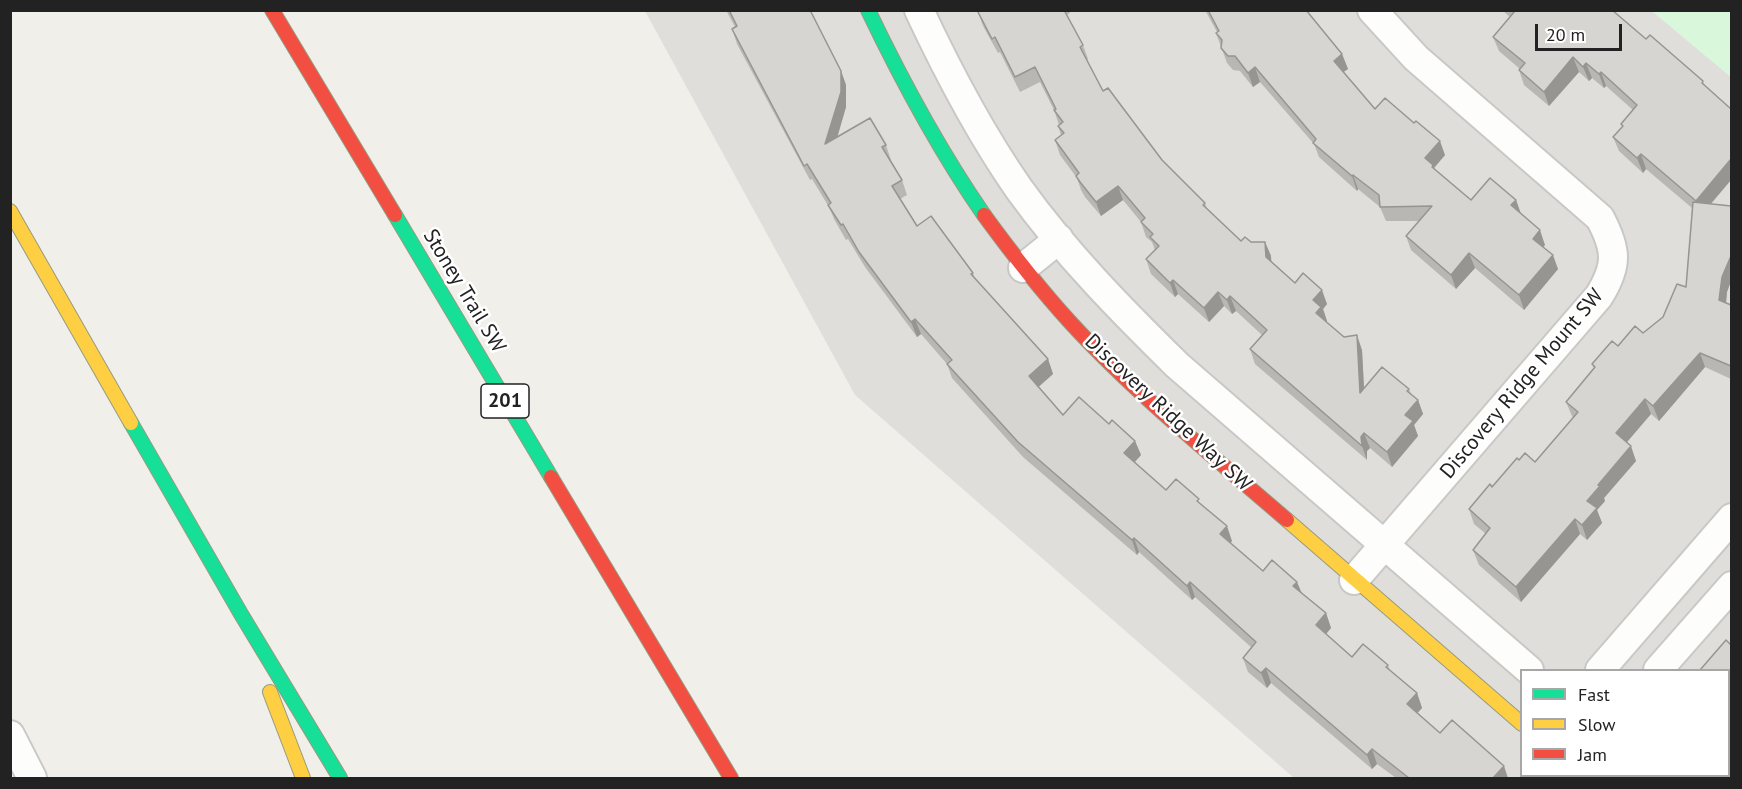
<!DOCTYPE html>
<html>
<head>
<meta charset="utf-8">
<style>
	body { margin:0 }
	#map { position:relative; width:1742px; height:789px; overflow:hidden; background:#f0efea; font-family:"PT Sans",sans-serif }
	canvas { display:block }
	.frame { position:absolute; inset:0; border:12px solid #222; pointer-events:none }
	.legend { position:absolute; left:1520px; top:669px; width:210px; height:108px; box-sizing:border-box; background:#fff; border:2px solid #a7a7a7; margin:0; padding:8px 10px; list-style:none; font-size:18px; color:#222 }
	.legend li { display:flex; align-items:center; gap:12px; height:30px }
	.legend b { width:30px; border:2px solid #a7a7a7 }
	.scale { position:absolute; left:1535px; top:24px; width:87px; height:27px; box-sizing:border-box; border:3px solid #222; border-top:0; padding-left:8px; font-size:18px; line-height:21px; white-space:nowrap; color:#222; -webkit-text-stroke:4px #fff; paint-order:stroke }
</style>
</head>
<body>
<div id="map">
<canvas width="1742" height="789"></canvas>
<div class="frame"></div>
<ul class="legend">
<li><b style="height:8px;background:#16e098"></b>Fast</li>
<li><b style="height:8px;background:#ffcf43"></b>Slow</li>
<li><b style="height:8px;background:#f24e42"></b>Jam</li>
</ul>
<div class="scale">20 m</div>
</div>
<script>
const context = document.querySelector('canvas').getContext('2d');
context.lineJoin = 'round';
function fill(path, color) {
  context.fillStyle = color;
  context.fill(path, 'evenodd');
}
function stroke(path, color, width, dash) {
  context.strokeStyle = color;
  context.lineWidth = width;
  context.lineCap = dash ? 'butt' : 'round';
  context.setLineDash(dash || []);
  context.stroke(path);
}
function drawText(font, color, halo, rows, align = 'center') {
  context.font = font + ' "PT Sans",sans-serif';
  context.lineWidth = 5;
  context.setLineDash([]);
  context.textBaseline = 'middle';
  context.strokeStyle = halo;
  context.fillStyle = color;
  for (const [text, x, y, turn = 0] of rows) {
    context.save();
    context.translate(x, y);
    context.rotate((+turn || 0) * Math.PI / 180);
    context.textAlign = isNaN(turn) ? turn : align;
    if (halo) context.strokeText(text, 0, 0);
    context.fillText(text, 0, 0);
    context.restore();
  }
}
fill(new Path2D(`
	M645,11H1652L1731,77V778H1294L855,395ZM1522,670H1728V776H1522Z`), '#dfdedb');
fill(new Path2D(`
	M1652,11H1731V77Z`), '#d8f7db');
const street = new Path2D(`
	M919,10C948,72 980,133 1019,189C1065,253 1121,310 1177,365L1529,670
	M1023,268L1059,239
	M1354,580L1599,296C1618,265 1617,250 1600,218L1416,58L1372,10
	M1600,670L1732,518
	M1658,670L1732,586
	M10,735L32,778
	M1581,776L1585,778
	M1646,776L1649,778`);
const fast = new Path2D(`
	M868,10C902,81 939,150 984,215
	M395,215L551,477
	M131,423L241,614L340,778`);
const slow = new Path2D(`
	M10,211L131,423
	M1287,520L1522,724
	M270,692L303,778`);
const jam = new Path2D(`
	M272,10L395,215
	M984,215C1011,252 1039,288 1070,322C1136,394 1213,456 1287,520
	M551,477L731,778`);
stroke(street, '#c9c8c6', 32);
stroke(fast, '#979b80', 16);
stroke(slow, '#979b80', 16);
stroke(jam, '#979b80', 16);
stroke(street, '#fdfdfc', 28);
stroke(fast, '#16e098', 14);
stroke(slow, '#ffcf43', 14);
stroke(jam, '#f24e42', 14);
fill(new Path2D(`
	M726,10H810L841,71L846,85V107L837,137L886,145L891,160L890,161L902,180L907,195L900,199L917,226L973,273L975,279L1048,359L1053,374L1038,387L1063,415L1109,424L1135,441L1141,455L1135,462L1166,490L1201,504L1232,541L1230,543L1263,571L1297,582L1301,593L1326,613L1331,628L1326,634L1352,657L1388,665L1390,671L1417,693L1422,708L1417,713L1440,733L1508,778H1396L1377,764L1372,769L1271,683L1267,688L1248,672L1243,658L1252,648L1195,597L1192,600L1139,552L1137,555L1023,457L952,378L947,364L921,334L917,337L865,267L848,239L846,240L834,219L829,207L812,179L810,180L737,44L732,29L735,27Z
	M980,10H1069L1070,13L1067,15L1083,45L1088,59L1087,60L1103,91L1162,160L1205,203L1207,209L1241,241L1251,242H1265L1271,256V261L1295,283L1327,304L1323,309L1327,321L1326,322L1344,337L1362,350L1364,388L1409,389L1411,394L1418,400L1423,414L1414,425L1418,436L1392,467L1370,448L1367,451V460L1255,364L1250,349L1262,335L1236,311L1232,314L1224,306L1209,322L1178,294L1175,297L1151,274L1146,259L1155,250L1152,242L1146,237L1141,222L1123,200L1101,216L1085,197L1081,190L1077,178L1060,155L1055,140L1061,135L1058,126L1059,125L1054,110L1040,82L1020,92L1000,52L998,53L983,26L978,12Z
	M1205,10H1306L1342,54L1348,69L1343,72L1375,109L1445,155L1434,168L1435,169L1471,200H1516L1521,214L1545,245L1543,247L1558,269L1524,310L1475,268L1456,289L1411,250L1406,236L1419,221H1386L1380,207L1358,189L1357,191L1319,157L1314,144L1260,82L1253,87L1240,71L1233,70L1227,63L1216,33L1217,32Z
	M1502,10H1612L1646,39L1703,81L1731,180L1711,204L1731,206V281L1727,292L1726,303L1731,305V379L1705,367L1659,421L1651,414L1626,442L1636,461L1604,498L1605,501L1597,510L1602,523L1587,540L1580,534L1521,602L1479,565L1473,550L1486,534L1474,524L1469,509L1519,460L1535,462L1573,418L1572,416L1566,402L1594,369L1592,364L1618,346L1643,333L1663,317L1686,287L1692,208L1646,169L1643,173L1619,151L1613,137L1622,127L1621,124L1633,110L1606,86L1604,88L1592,78L1589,81L1579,72L1549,106L1524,85L1519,70L1520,69L1499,51L1493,37L1510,17Z
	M1731,645V778H1730L1727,776H1728V670Z`), '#b9b7b4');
fill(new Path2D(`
	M1342,54L1348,69L1339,75L1334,61Z
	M1573,57L1579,72L1549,106L1544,92Z
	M1586,63L1592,78L1589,81L1583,67Z
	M1255,67L1260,82L1253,87L1248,73Z
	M841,71L846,85V107L831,159L825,144Z
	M1601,72L1606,86L1604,88L1599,74Z
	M1440,141L1445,155L1434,168L1439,180L1425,158Z
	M1641,154L1646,169L1643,173L1637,158Z
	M1731,159V180L1701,215L1696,201Z
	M1353,175L1358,189L1357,191L1352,176Z
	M1118,186L1123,200L1101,216L1096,202Z
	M1516,200L1521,214L1511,205Z
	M1540,230L1545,245L1538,253L1533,239Z
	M1265,242L1271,256L1272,271L1266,257Z
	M1469,253L1475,268L1456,289L1451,275Z
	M1553,255L1558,269L1524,310L1519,295Z
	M1731,256V281L1727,292L1725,314L1719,300L1722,277Z
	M1173,280L1178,294L1175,297L1170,283Z
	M1322,290L1327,304L1323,309L1327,321L1321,328L1316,313L1313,300Z
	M1218,292L1224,306L1209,322L1204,308Z
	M1230,296L1236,311L1232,314L1227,300Z
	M915,319L921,334L917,337L911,322Z
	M1357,335L1362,350L1365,408L1360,393Z
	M1700,353L1705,367L1659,421L1653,406Z
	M1048,359L1053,374L1034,391L1029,376Z
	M1645,399L1651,414L1622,448L1616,433Z
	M1418,400L1423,414L1414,425L1418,436L1392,467L1387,452L1405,415Z
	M1364,433L1370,448L1367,451V460L1362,446L1361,437Z
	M1135,441L1141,455L1130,467L1124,453Z
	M1631,446L1636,461L1604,498L1605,501L1597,510L1602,523L1587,540L1582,525L1587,501L1598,485Z
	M1575,519L1580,534L1521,602L1516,587Z
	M1227,526L1232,541L1225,549L1220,534Z
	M1134,538L1139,552L1137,555L1132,540Z
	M1190,582L1195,597L1192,600L1187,586Z
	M1297,582L1303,596L1293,586Z
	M1326,613L1331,628L1321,640L1316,625Z
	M1266,668L1271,683L1267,688L1261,673Z
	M1417,693L1422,708L1412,719L1407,704Z
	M1372,749L1377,764L1372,769L1367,755Z
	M1504,766L1508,778H1493Z`), '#969592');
const building = new Path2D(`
	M729,10H810L841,71V92L825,144L870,118L886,145L882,147L902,180L892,186L917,226L931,216L973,273L971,274L1048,359L1029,376L1063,415L1079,397L1109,424L1112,420L1135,441L1124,453L1166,490L1176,479L1199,499L1197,501L1227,526L1220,534L1263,571L1272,560L1297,582L1293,586L1326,613L1316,625L1352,657L1363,644L1388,665L1386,667L1417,693L1407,704L1440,733L1452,720L1504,766L1493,778H1409L1372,749L1367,755L1266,668L1261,673L1243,658L1256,642L1190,582L1187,586L1134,538L1132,540L1018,442L947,364L952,360L915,319L911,322L859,252L843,224L841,225L828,205L831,203L807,164L804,166L732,29L737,26Z
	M980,10H1064L1083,45L1080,47L1103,91L1108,88L1162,160L1205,203L1203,205L1241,241L1245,237L1251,242H1265L1266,257L1295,283L1303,273L1322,290L1313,300L1321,307L1316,313L1344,337L1357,335L1360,393L1382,367L1409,389L1407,391L1418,400L1405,415L1413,421L1387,452L1364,433L1361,437L1362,446L1250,349L1267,330L1230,296L1227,300L1218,292L1204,308L1173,280L1170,283L1146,259L1159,246L1150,237L1153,234L1141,222L1145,218L1118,186L1096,202L1080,182L1076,176L1079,173L1055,140L1064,133L1058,126L1063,122L1054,110L1056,109L1035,67L1015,77L995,37L992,39L978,12Z
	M1208,10H1306L1342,54L1334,61L1375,109L1385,98L1414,123L1416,121L1440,141L1425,158L1433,165L1432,167L1471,200L1490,178L1516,200L1511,205L1540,230L1533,239L1553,255L1519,295L1469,253L1451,275L1406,236L1432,206L1380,207L1379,195L1353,175L1352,176L1313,143L1316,139L1255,67L1248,73L1235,56H1228L1221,48L1222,40L1216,33L1219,31Z
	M1514,10H1612L1646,39L1650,35L1703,81L1702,83L1731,109V159L1696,201L1641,154L1637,158L1613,137L1623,126L1621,124L1637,105L1601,72L1599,74L1586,63L1583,67L1573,57L1544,92L1519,70L1525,63L1493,37L1515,11Z
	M1693,202L1731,206V256L1722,277L1719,300L1731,305V366L1700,353L1653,406L1645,399L1616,433L1631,446L1598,485L1600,486L1587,501L1597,508L1582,525L1575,519L1516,587L1473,550L1490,528L1469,509L1490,484L1492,487L1517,458L1519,460L1525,453L1535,462L1578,412L1566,402L1595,367L1592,364L1612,341L1618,346L1635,326L1643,333L1663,317L1677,284L1686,287Z
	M1726,640L1731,645V773L1728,770L1729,768L1728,767V670H1700Z`);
fill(building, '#d7d5d1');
stroke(building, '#969592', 1.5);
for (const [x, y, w] of [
	[505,401,48]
]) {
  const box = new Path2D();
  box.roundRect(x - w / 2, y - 17, w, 34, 4.5);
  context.fillStyle = '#fff';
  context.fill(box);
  stroke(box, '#222', 1.5);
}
drawText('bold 20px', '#222', null, [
	["201",505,401]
]);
drawText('21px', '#222', '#fff', [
	["Stoney Trail SW",464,291,59],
	["Discovery Ridge Mount SW",1522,384,-50],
	["Discovery Ridge Way SW",1168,413,43]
]);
</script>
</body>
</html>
